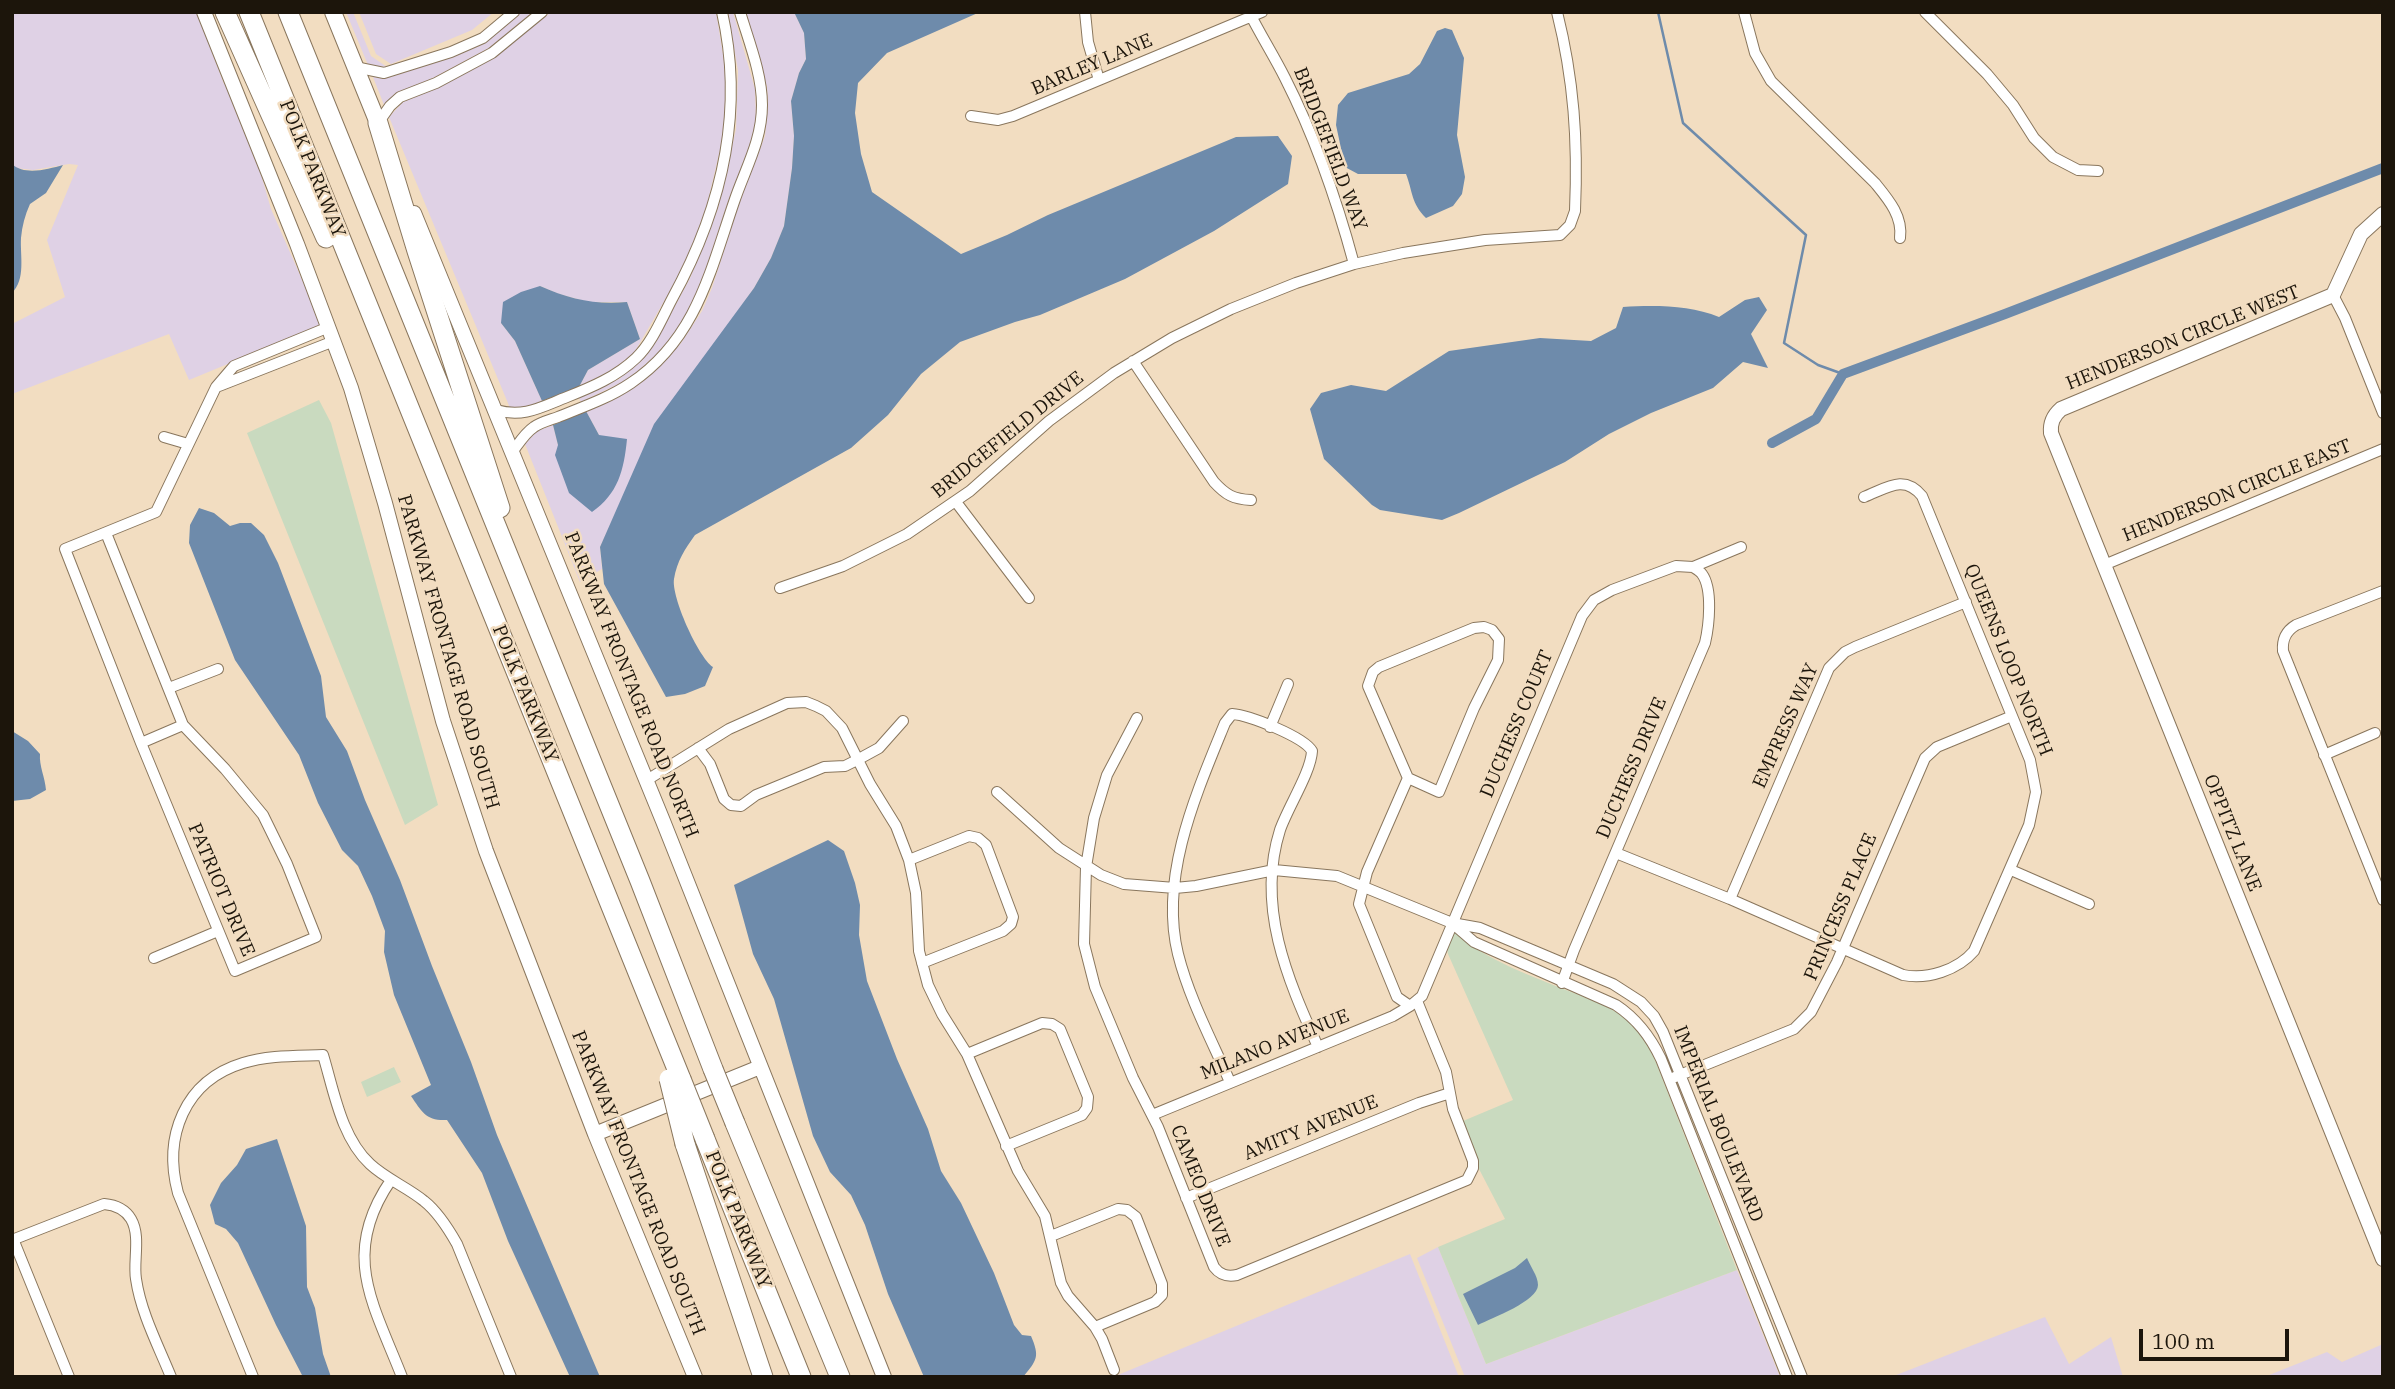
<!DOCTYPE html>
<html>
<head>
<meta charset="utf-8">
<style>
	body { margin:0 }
	#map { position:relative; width:2395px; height:1389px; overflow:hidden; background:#f2ddc1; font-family:"IBM Plex Serif",serif }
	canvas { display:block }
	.frame { position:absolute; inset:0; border:14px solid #1c150b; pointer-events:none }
	.scale { position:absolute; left:2139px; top:1329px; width:150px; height:32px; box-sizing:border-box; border:4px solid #1c150b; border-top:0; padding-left:9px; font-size:21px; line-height:24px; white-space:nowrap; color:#1c150b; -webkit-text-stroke:5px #f2ddc1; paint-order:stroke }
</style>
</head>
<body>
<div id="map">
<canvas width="2395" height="1389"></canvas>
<div class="frame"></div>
<div class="scale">100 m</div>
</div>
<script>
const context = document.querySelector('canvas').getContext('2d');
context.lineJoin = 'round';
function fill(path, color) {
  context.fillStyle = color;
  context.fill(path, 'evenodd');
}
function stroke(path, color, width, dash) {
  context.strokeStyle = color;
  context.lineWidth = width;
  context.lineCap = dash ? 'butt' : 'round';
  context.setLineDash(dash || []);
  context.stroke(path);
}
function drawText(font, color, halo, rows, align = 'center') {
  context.font = font + ' "IBM Plex Serif",serif';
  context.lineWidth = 5;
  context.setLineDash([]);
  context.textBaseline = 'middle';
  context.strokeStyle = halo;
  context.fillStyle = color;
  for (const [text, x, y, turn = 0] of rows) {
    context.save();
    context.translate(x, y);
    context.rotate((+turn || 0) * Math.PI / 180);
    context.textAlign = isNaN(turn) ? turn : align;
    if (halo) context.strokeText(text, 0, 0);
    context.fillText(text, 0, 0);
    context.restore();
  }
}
fill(new Path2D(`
	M12,12H197L224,84H227L254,150L271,209L322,325L189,380L169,334L12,394V324L65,297L47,240L78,165L69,164L33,170L16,168L12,164Z
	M346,12H353L371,56L387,67L368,65Z
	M359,12H494L472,30L391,64L376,54Z
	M522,12H533L489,48L433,78L398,93L384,105L373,77L386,78L400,74L485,42Z
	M551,12H716L726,72L725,129L707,205L694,242L680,274L634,353L614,370L579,387L588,370L640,339L627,302H588L559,294L540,286L501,323L515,341L542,401L522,409L510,408L389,117L403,102L438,87L495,57Z
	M728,12H733L755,89L756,119L754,134L744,162L729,199L701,285L691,307L672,337L656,355L629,379L581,402L579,398L619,379L643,358L663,328L690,278L704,245L718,208L736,129L738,71Z
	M746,12H794L804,33L806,59L799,73L791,101L794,136L792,168L784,226L771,258L754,288L719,338L623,497L600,547L602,569L580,582L525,444L537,431L553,425L558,445L599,435L586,411L616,398L655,371L681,343L702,311L712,288L740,201L765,136L768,103L767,87Z
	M1438,1247L1486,1364L1737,1270L1780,1377H1465L1417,1258Z
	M1410,1254L1459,1377H1113Z
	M2045,1317L2069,1364L2111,1337L2123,1377H1891Z
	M2383,1344V1377H2264L2327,1352L2342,1362Z`), '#dfd1e5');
fill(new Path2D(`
	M319,400L331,423L438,805L405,825L247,433Z
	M1454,932C1485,960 1536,978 1574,993C1591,1000 1609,1006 1623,1017C1638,1028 1647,1044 1655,1060L1737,1270L1486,1364L1438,1247L1505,1219L1479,1169L1478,1159L1463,1121L1513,1100L1448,954L1447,949Z
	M394,1067L401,1082L367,1097L361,1082Z`), '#c9dabf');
fill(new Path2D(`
	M794,12H980L887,53L858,83L855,113L861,154L872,192L961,254L1007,235L1048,215L1236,137L1278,136L1292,156L1288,184L1214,231L1125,279L1040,315L1015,322L960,342L921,374L888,415L851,448L695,535C685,549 677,561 674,579C671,596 698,657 713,667L705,686L685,694L666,697L604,584L600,547L654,424L754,288L771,258L784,226L792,168L794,136L791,101L799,73L806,59L804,33Z
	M1445,28L1452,30L1464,58L1457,135L1465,177L1462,194L1453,206L1426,218C1411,203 1413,192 1406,174H1358L1345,167L1336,125L1338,105L1348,93L1409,74L1420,64L1437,31Z
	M12,164C25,176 48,169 63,165L46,193L30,204C25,215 22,226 21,238C20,256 26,279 12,293Z
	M540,286C569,299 595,305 627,302L640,339L588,370L579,387L542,401L515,341L501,323L503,302L521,292Z
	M1759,297L1767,310L1751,334L1768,368L1743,362L1713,388L1651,413L1609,434L1565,462L1459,513L1442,520L1380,510L1372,505L1324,459L1310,409L1321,393L1351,385L1386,391L1449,351L1540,338L1591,341L1616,328L1623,307C1654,305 1690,305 1719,317L1745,300Z
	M586,411L599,435L627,439C624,470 618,494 592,512L569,493L555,455L558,445L553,425Z
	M199,508L214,513L230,526L240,523H251L264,535L278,563L321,676L326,717L347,751L365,800L400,880L432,966L471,1062L497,1135L600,1377H570L508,1241L482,1173L447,1120C426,1121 422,1112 411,1096L431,1085L394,995L384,952L385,931L372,896L358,866L342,850L318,803L299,755L235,660L189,543L190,525Z
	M12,731L28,741L40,754C39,766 45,777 46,790L30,799L12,801Z
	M828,840L844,851L855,883L860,905L859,935L867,981L897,1059L928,1129L941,1171L961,1203L994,1273L1014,1325L1022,1335L1031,1336C1040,1357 1037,1360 1023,1377H924L888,1294L865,1225L851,1195L830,1172L813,1136L774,999L753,954L734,885Z
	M277,1139L306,1226L307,1287L315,1308L323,1354L331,1377H303L276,1325L238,1243L226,1229L215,1224L210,1205L221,1183L237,1165L246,1149Z
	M1527,1258C1530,1266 1538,1276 1538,1285C1538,1301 1492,1318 1478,1325L1463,1294L1515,1268Z`), '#6e8bab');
stroke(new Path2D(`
	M1658,12L1683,123L1806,235L1784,343L1818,365L1843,374`), '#6e8bab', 2.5);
stroke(new Path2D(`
	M1772,443L1816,419L1843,374L2005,314L2383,168`), '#6e8bab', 10);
const street = new Path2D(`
	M1085,12L1088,42L1099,80
	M1249,12C1260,34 1274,56 1285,78C1315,137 1337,201 1354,264
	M1744,12L1755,53L1771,81L1875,183C1888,199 1903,216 1900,238
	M1925,12L1987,74L2013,105L2034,138L2053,157L2078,170L2098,171
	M355,67L384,73L451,52L483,38L514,12
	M971,116L998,120L1013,116L1262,12
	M378,123L390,106L400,97L436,83L492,53L542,12
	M2333,295L2345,318L2383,413
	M1133,361L1214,482C1226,495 1233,499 1251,500
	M219,386L334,341
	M496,410C524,418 541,407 567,397C592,387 616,377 636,358C652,343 662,318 672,299C721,210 745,113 722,12
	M164,437L188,444
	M513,451C519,443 525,433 534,427C541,422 550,420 558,417C583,407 609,398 631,383C696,339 710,272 734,202C745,169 762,141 762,105C762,74 749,42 740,12
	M956,502L1029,598
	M106,533L183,725L225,769L263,815L287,864L316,937L235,971L141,743L65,549L156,512L216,387L234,366L329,327
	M2104,565L2383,449
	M780,588L843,566L907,534L970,491L1049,421L1114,373L1172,338L1231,309L1296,283L1354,264L1403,253L1485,240L1560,235L1570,225L1575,211C1578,141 1574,80 1557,12
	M2383,591L2296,625C2286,631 2282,639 2283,651L2383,900
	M1484,627L1492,630L1499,639L1498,660L1474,708L1439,792L1408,778L1368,686L1373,672L1379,667L1474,628Z
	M169,688L218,669
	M1137,718L1107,775L1094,818L1086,867L1084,944L1095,987L1133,1078L1158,1127L1214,1267C1220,1275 1227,1277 1237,1275L1467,1180L1473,1168V1161L1453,1109L1446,1072L1417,1001
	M1270,727L1288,684
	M141,743L183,725
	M698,748L710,764L724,799L731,805L741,806L756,795L824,767L845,766L857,760L879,748L903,721
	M2324,755L2375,733
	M1408,778L1367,872L1359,904L1397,997L1410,1006
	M647,780L729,729L787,703L806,702L816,706L826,711L842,728L870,784L896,826L909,860L916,893L919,951L928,985L942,1014L967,1054L1018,1171L1045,1216L1061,1283L1068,1296L1095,1327L1102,1339L1114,1370
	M997,792L1059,848L1101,875L1124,884L1175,888L1196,886L1274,870L1337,876L1452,923L1480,928L1613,984L1641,1002L1654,1016L1663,1032L1802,1377
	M1616,853L1730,899L1903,975C1927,980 1958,970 1974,951L2029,825L2036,792L2030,760L1922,496C1904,474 1887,488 1864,497
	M909,860L969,836L978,838L986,845L1013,917L1011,924L1003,931L922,963
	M2011,870L2089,904
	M1730,899L1829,668L1845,652L1855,647L1966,602
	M1452,923L1474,942L1616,1005C1637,1019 1650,1036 1661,1059L1787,1377
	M154,958L218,931
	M1562,983L1574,950L1705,643C1709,626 1713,589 1702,574C1700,571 1696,569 1693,567
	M967,1054L1042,1023L1052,1024L1060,1029L1088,1097L1087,1108L1082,1115L1006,1146
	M1675,1077L1794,1029L1811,1012L1837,962L1925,758L1937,747L2012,716
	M1230,1082C1212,1041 1189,998 1178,954C1159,877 1196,794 1225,723L1232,714C1249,715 1304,737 1312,751C1311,772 1288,807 1280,830C1256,906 1287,978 1318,1047
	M1152,1115L1393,1016L1410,1006L1422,996L1582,616L1594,600L1612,590L1676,566L1693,567L1741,547
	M391,1180C340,1254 373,1303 402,1377
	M1186,1198L1419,1103L1450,1093
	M1051,1236L1118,1209L1127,1210L1136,1217L1162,1284V1295L1155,1302L1095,1327
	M13,1239L69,1377
	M12,1240L104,1204C115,1205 125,1209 131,1219C141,1236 133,1261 136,1279C141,1313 158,1345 171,1377
	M253,1377L178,1193C163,1137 184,1081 243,1063C268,1055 297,1056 323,1055C334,1091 341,1137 370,1164C386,1179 407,1187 424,1201C438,1212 448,1228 457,1244L511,1377`);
const secondary = new Path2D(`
	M204,12L297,244L351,388L385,503L443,721L486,851L595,1134L695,1377
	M414,213L663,821L884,1377
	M2383,214L2361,234L2333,295L2061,409C2053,416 2050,423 2051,433L2383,1259
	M595,1134L760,1067`);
const primary = new Path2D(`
	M333,12L378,123`);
const highway = new Path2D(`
	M225,12L326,238
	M249,12L681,1079
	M288,12L640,881L713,1069
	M378,123L417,251L500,508
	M735,1123L840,1377
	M705,1139L801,1377
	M685,1144L763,1377`);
stroke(street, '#89765d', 12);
stroke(secondary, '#89765d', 16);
stroke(primary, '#89765d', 18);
stroke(highway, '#89765d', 21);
stroke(street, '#fff', 10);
stroke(secondary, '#fff', 14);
stroke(primary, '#fff', 16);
stroke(highway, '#fff', 19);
const highwayBridge = new Path2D(`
	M713,1069L735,1123
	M669,1079L685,1144
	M681,1079L705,1139`);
stroke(highwayBridge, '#89765d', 21, []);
stroke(highwayBridge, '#fff', 19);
drawText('19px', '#1c150b', '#f2ddc1', [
	["BARLEY LANE",1092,65,-23],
	["BRIDGEFIELD WAY",1330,149,69],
	["POLK PARKWAY",312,169,68],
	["HENDERSON CIRCLE WEST",2183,338,-22],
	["BRIDGEFIELD DRIVE",1008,435,-39],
	["HENDERSON CIRCLE EAST",2237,491,-22],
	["PARKWAY FRONTAGE ROAD SOUTH",448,652,74],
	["QUEENS LOOP NORTH",2008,660,68],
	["PARKWAY FRONTAGE ROAD NORTH",631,685,68],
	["POLK PARKWAY",525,694,68],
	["DUCHESS COURT",1517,724,-67],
	["EMPRESS WAY",1786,726,-66],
	["DUCHESS DRIVE",1632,768,-67],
	["OPPITZ LANE",2232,833,68],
	["PATRIOT DRIVE",221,890,67],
	["PRINCESS PLACE",1841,907,-67],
	["MILANO AVENUE",1275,1045,-22],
	["IMPERIAL BOULEVARD",1718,1124,68],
	["AMITY AVENUE",1311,1128,-22],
	["PARKWAY FRONTAGE ROAD SOUTH",638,1183,68],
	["CAMEO DRIVE",1200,1186,68],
	["POLK PARKWAY",738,1220,68]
]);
</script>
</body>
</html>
